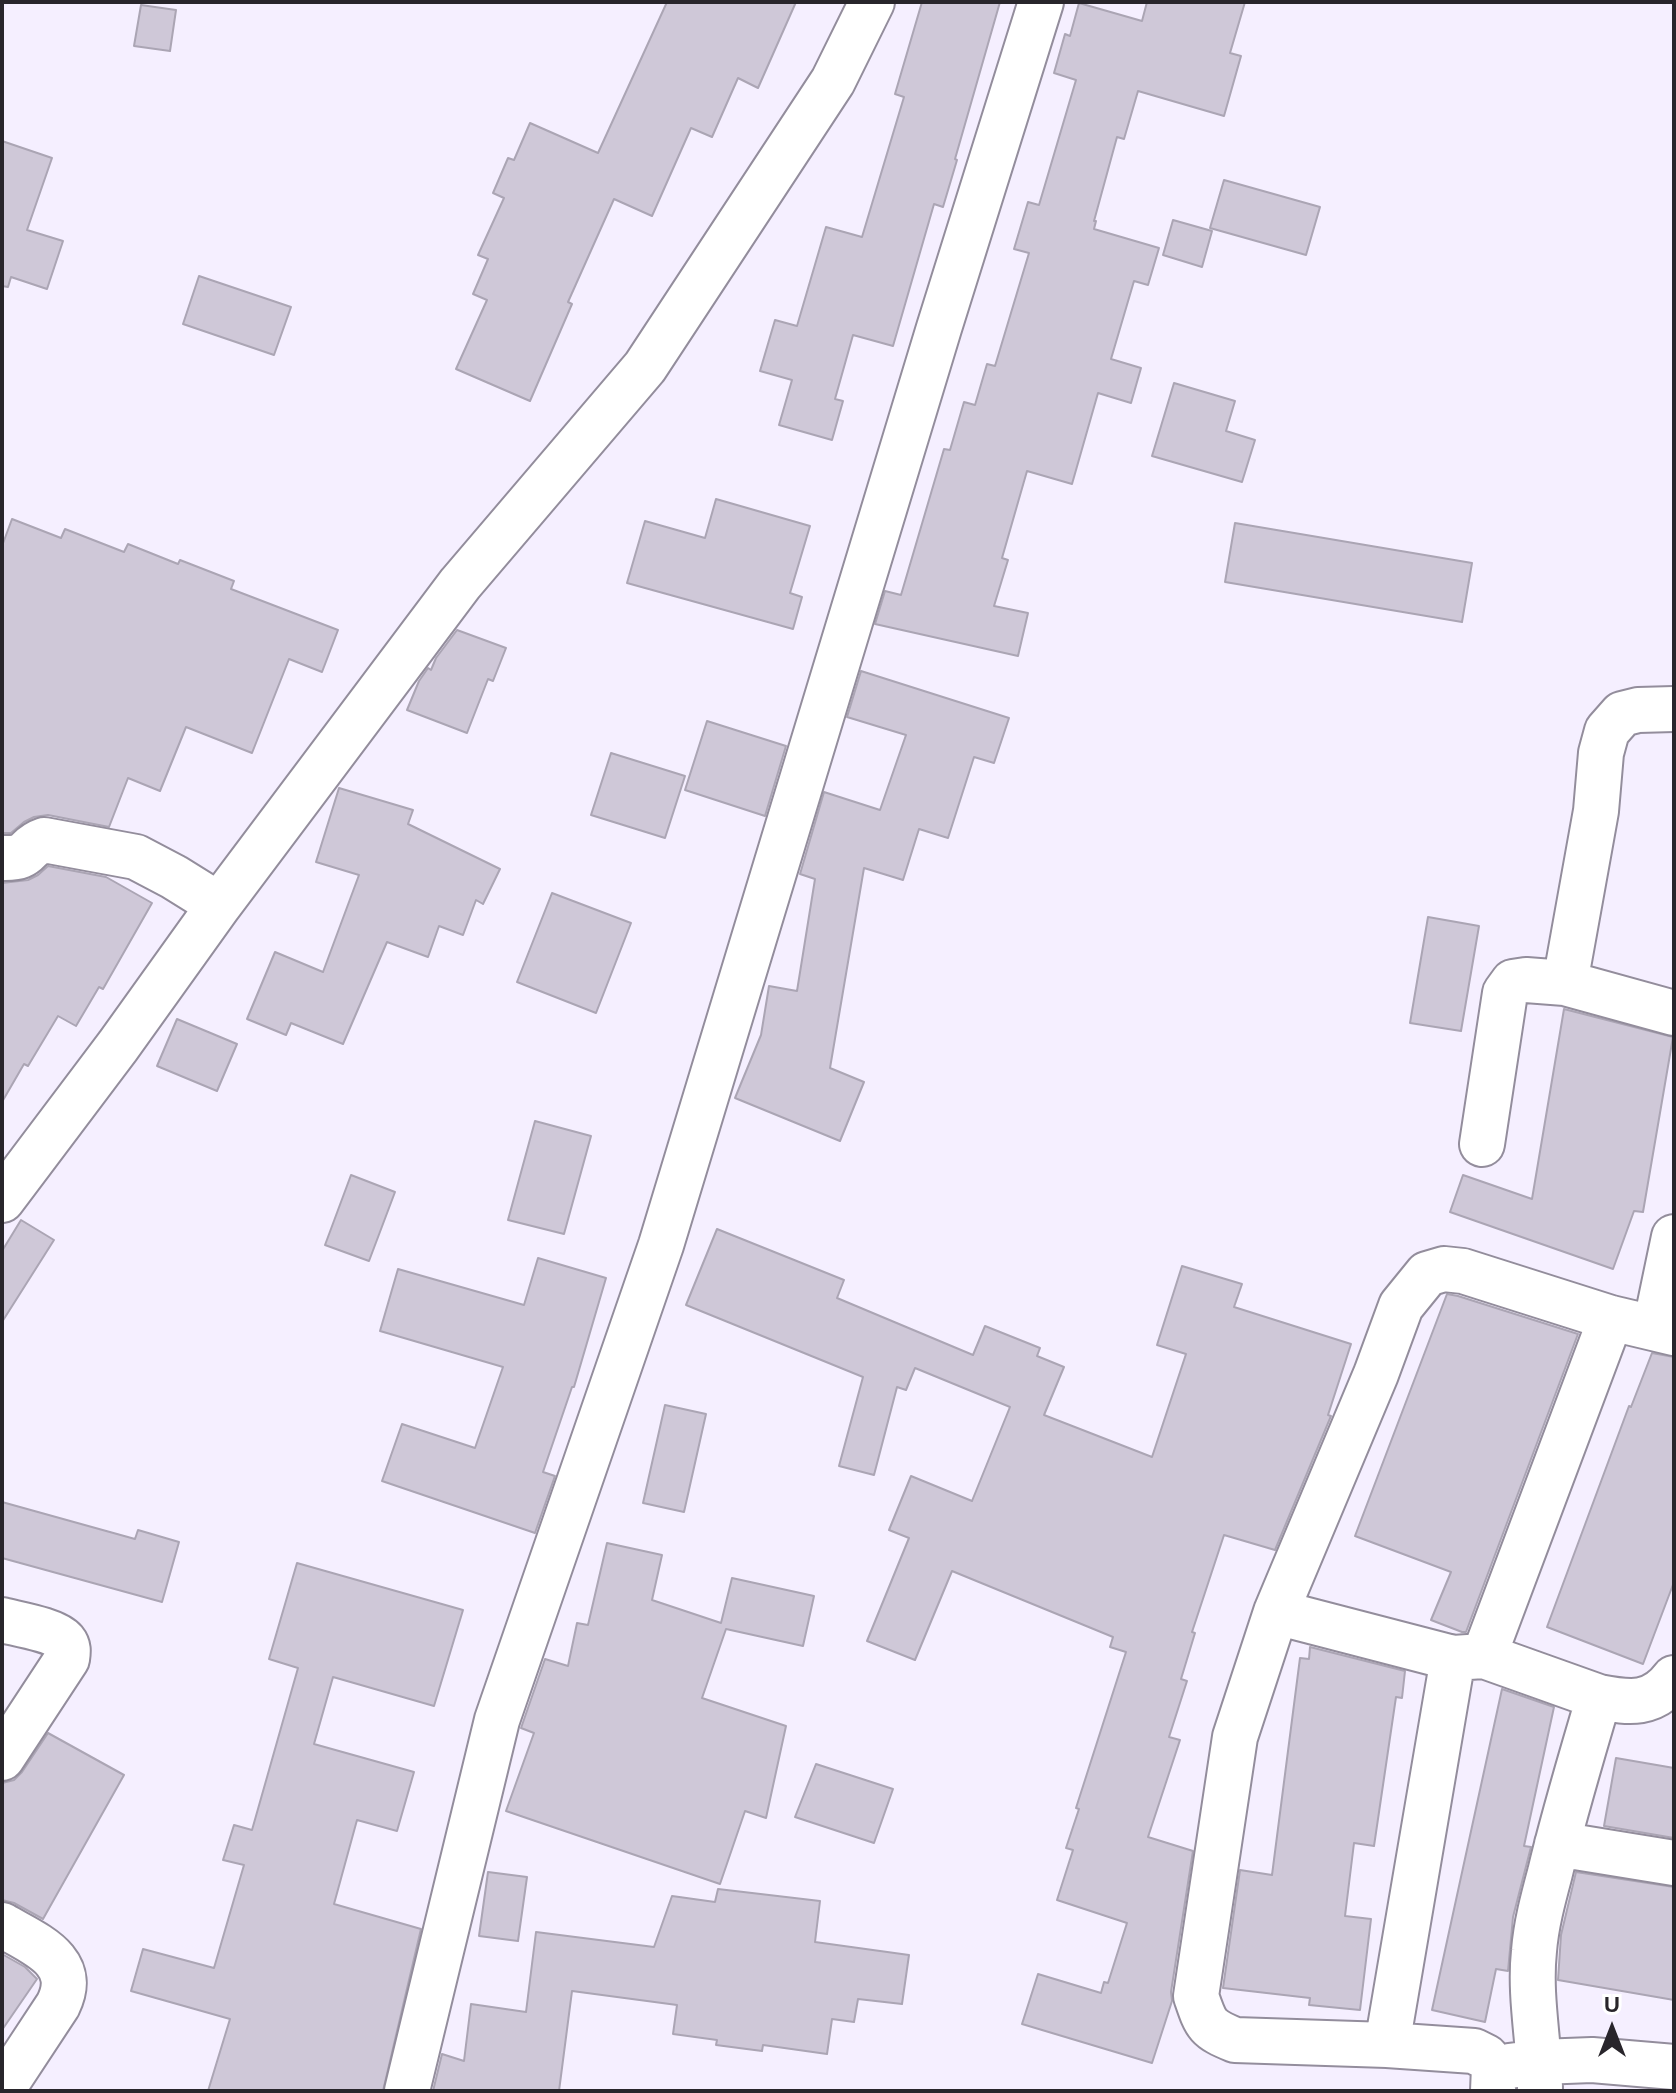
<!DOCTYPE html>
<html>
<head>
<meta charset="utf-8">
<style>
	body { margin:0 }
	#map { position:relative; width:1676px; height:2093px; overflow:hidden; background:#f5efff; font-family:Arial,sans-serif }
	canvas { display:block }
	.frame { position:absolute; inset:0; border:4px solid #28252b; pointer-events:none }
	.north { position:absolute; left:1572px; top:1989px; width:80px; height:80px; -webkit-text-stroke:6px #fff; paint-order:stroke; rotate:0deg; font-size:22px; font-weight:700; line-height:32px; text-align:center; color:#28252b }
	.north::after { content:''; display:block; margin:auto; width:28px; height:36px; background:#28252b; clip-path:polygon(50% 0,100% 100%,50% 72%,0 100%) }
</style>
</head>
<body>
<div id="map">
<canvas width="1676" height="2093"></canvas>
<div class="frame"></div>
<div class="north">U</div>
</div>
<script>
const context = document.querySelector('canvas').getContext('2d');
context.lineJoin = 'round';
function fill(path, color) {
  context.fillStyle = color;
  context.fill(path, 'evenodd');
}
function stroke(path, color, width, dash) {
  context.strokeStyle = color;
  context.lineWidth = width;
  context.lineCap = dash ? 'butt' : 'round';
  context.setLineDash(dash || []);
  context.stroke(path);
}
const building = new Path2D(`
	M667,2H796L758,88L738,78L712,137L691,128L652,216L614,199L568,302L572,304L530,401L456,369L487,300L473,294L488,259L478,255L504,198L493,193L508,158L514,160L530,123L598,153Z
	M922,2H1000L955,159L957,160L943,207L934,204L893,346L853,335L835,399L843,401L832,440L779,425L792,380L760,371L775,320L797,326L826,227L862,237L904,97L895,94Z
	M1147,2H1245L1230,53L1241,56L1224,116L1138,91L1124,139L1117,137L1094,221H1096L1094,229L1159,248L1148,285L1134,281L1111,359L1141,368L1131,403L1098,393L1072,484L1027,471L1002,558L1008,560L994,606L1028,613L1018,656L875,624L885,591L901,595L944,449L950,450L964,402L975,405L987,364L995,366L1029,253L1014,249L1028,202L1039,205L1076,80L1054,73L1065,34L1070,36L1079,3L1142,21Z
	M141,5L176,10L170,51L134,46Z
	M2,141L52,158L27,230L63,241L47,289L11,277L8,287L2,286Z
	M1224,180L1320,207L1306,255L1210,228Z
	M1173,220L1212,231L1202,267L1163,255Z
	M199,276L291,307L274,355L183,324Z
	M1174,383L1235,401L1226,431L1255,440L1242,482L1152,456Z
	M716,499L810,526L790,593L802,597L793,629L627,583L645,521L705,538Z
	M12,519L61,538L65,529L124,552L128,544L178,564L180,560L234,581L231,589L338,630L322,672L289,659L252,753L186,727L160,791L128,778L109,827L48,815L34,817L24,822L11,833H2V546Z
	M1235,523L1472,563L1462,622L1225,582Z
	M457,630L506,648L493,681L488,679L467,733L407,710L419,681L428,668L431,670L436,658Z
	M861,671L1009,718L994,763L974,757L948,838L919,829L903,880L864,868L830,1068L864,1082L840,1141L735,1098L761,1035L769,986L797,991L815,879L800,874L824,792L880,810L906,735L847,717Z
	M707,721L786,746L765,816L685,790Z
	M611,753L685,776L665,838L591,815Z
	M339,788L413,810L408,824L500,869L483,904L476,900L463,935L439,926L428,957L387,942L343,1044L291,1023L286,1035L247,1019L275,952L323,972L359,875L316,862Z
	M48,866L106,877L152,903L103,989L99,987L76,1026L58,1016L28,1066L24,1064L2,1102V883L28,880L38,875Z
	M552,893L631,923L596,1013L517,982Z
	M1428,917L1479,926L1461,1031L1410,1023Z
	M1564,1009L1673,1037L1643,1212L1634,1211L1613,1269L1450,1212L1463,1175L1532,1199Z
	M177,1019L237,1044L217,1091L157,1066Z
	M535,1121L591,1136L564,1234L508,1220Z
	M351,1175L395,1192L369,1261L325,1245Z
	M21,1220L54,1240L2,1322V1251Z
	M717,1229L844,1280L837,1298L973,1355L985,1326L1040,1348L1037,1356L1064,1367L1044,1415L1152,1457L1186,1354L1157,1345L1182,1266L1242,1284L1234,1307L1351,1344L1328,1415L1331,1416L1275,1550L1224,1535L1192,1632L1195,1633L1181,1679L1187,1681L1169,1737L1180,1740L1148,1837L1193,1851L1171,1992L1172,2001L1152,2063L1022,2024L1038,1974L1101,1993L1104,1982L1108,1983L1127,1923L1057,1900L1073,1850L1066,1848L1079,1809L1076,1808L1126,1652L1110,1647L1113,1637L952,1571L915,1660L867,1641L909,1538L889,1530L911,1476L972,1501L1010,1407L915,1368L906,1390L897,1387L874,1475L839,1466L863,1377L686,1305Z
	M538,1258L606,1278L574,1387H572L543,1472L555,1476L535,1533L382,1481L402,1424L475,1448L503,1367L380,1331L398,1269L524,1305Z
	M1447,1294L1458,1296L1578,1334L1466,1632H1462L1431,1620L1451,1572L1355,1536Z
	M1652,1353L1674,1357V1582L1643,1664L1547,1627L1629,1406L1631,1407Z
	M665,1405L706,1414L684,1512L643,1503Z
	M2,1502L135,1539L138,1530L179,1542L162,1602L2,1558Z
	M607,1543L662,1555L652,1600L721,1623L732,1578L814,1596L803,1646L726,1629L702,1698L786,1726L766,1818L745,1811L720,1884L506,1811L534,1733L521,1728L545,1659L568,1666L577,1623L588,1625Z
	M297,1563L463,1610L434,1706L333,1677L314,1744L414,1772L397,1831L357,1820L334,1904L421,1929L383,2091H208L230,2019L131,1991L143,1949L214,1968L244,1865L223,1860L234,1825L252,1830L298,1668L269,1659Z
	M1310,1647L1405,1671L1402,1698L1396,1697L1374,1846L1354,1843L1345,1916L1371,1919L1360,2010L1309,2005L1310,1998L1223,1988L1240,1870L1272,1875L1300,1658L1309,1659Z
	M1502,1689L1554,1707L1524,1846L1531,1847L1513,1917L1508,1971L1496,1969L1485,2022L1432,2010Z
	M48,1733L124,1775L43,1919L14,1903L2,1900V1783L14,1780L22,1772Z
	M1616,1758L1674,1768V1838L1604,1826Z
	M816,1764L893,1789L874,1843L795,1817Z
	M488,1872L527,1877L518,1941L479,1936Z
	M1576,1872L1674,1887V2000L1558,1980L1561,1935Z
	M718,1889L820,1901L815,1942L909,1955L902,2004L858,1999L854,2022L832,2019L827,2054L763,2045L762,2051L716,2045L717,2040L673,2034L677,2005L572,1991L559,2091H433L442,2054L464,2061L471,2004L526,2012L536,1932L654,1947L672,1896L715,1902Z
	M2,1954L25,1967L37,1979L2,2030Z`);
fill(building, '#cfc8d8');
stroke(building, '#aba5b4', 2);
const street = new Path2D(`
	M1674,709L1638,710L1622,714L1607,731L1601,753L1596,811L1565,983L1674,1013
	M2,858C33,859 23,847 44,840L136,857L174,877L219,905
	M1482,1144L1505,993L1513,982L1526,980L1565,983
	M2,1200L118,1046L219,905L460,584L645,367L833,81L872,2
	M1655,1328L1674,1237
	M1276,1612L1453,1658L1484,1656L1599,1697
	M2,1620C17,1624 55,1630 64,1641C69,1647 68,1652 67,1659L2,1758
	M1484,1656L1611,1318
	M1557,1844L1674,1863
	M2,1925C34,1944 80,1960 58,2005L2,2090
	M1387,2045L1453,1658
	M1509,2066L1540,2062L1592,2060L1674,2067
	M407,2091L497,1720L661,1245L939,328L1041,2
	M1493,2091L1494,2067L1486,2057L1474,2051L1387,2045L1235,2040C1206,2028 1206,2025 1196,1996L1235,1737L1276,1612L1376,1374L1401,1306L1427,1274L1444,1269L1463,1271L1611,1318L1674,1333
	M1540,2091C1540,2044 1529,1998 1534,1951C1536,1925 1543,1899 1550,1873C1564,1814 1582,1755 1599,1697C1630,1703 1653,1706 1674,1678`);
stroke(street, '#938d9c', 48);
stroke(street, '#fff', 44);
</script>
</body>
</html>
